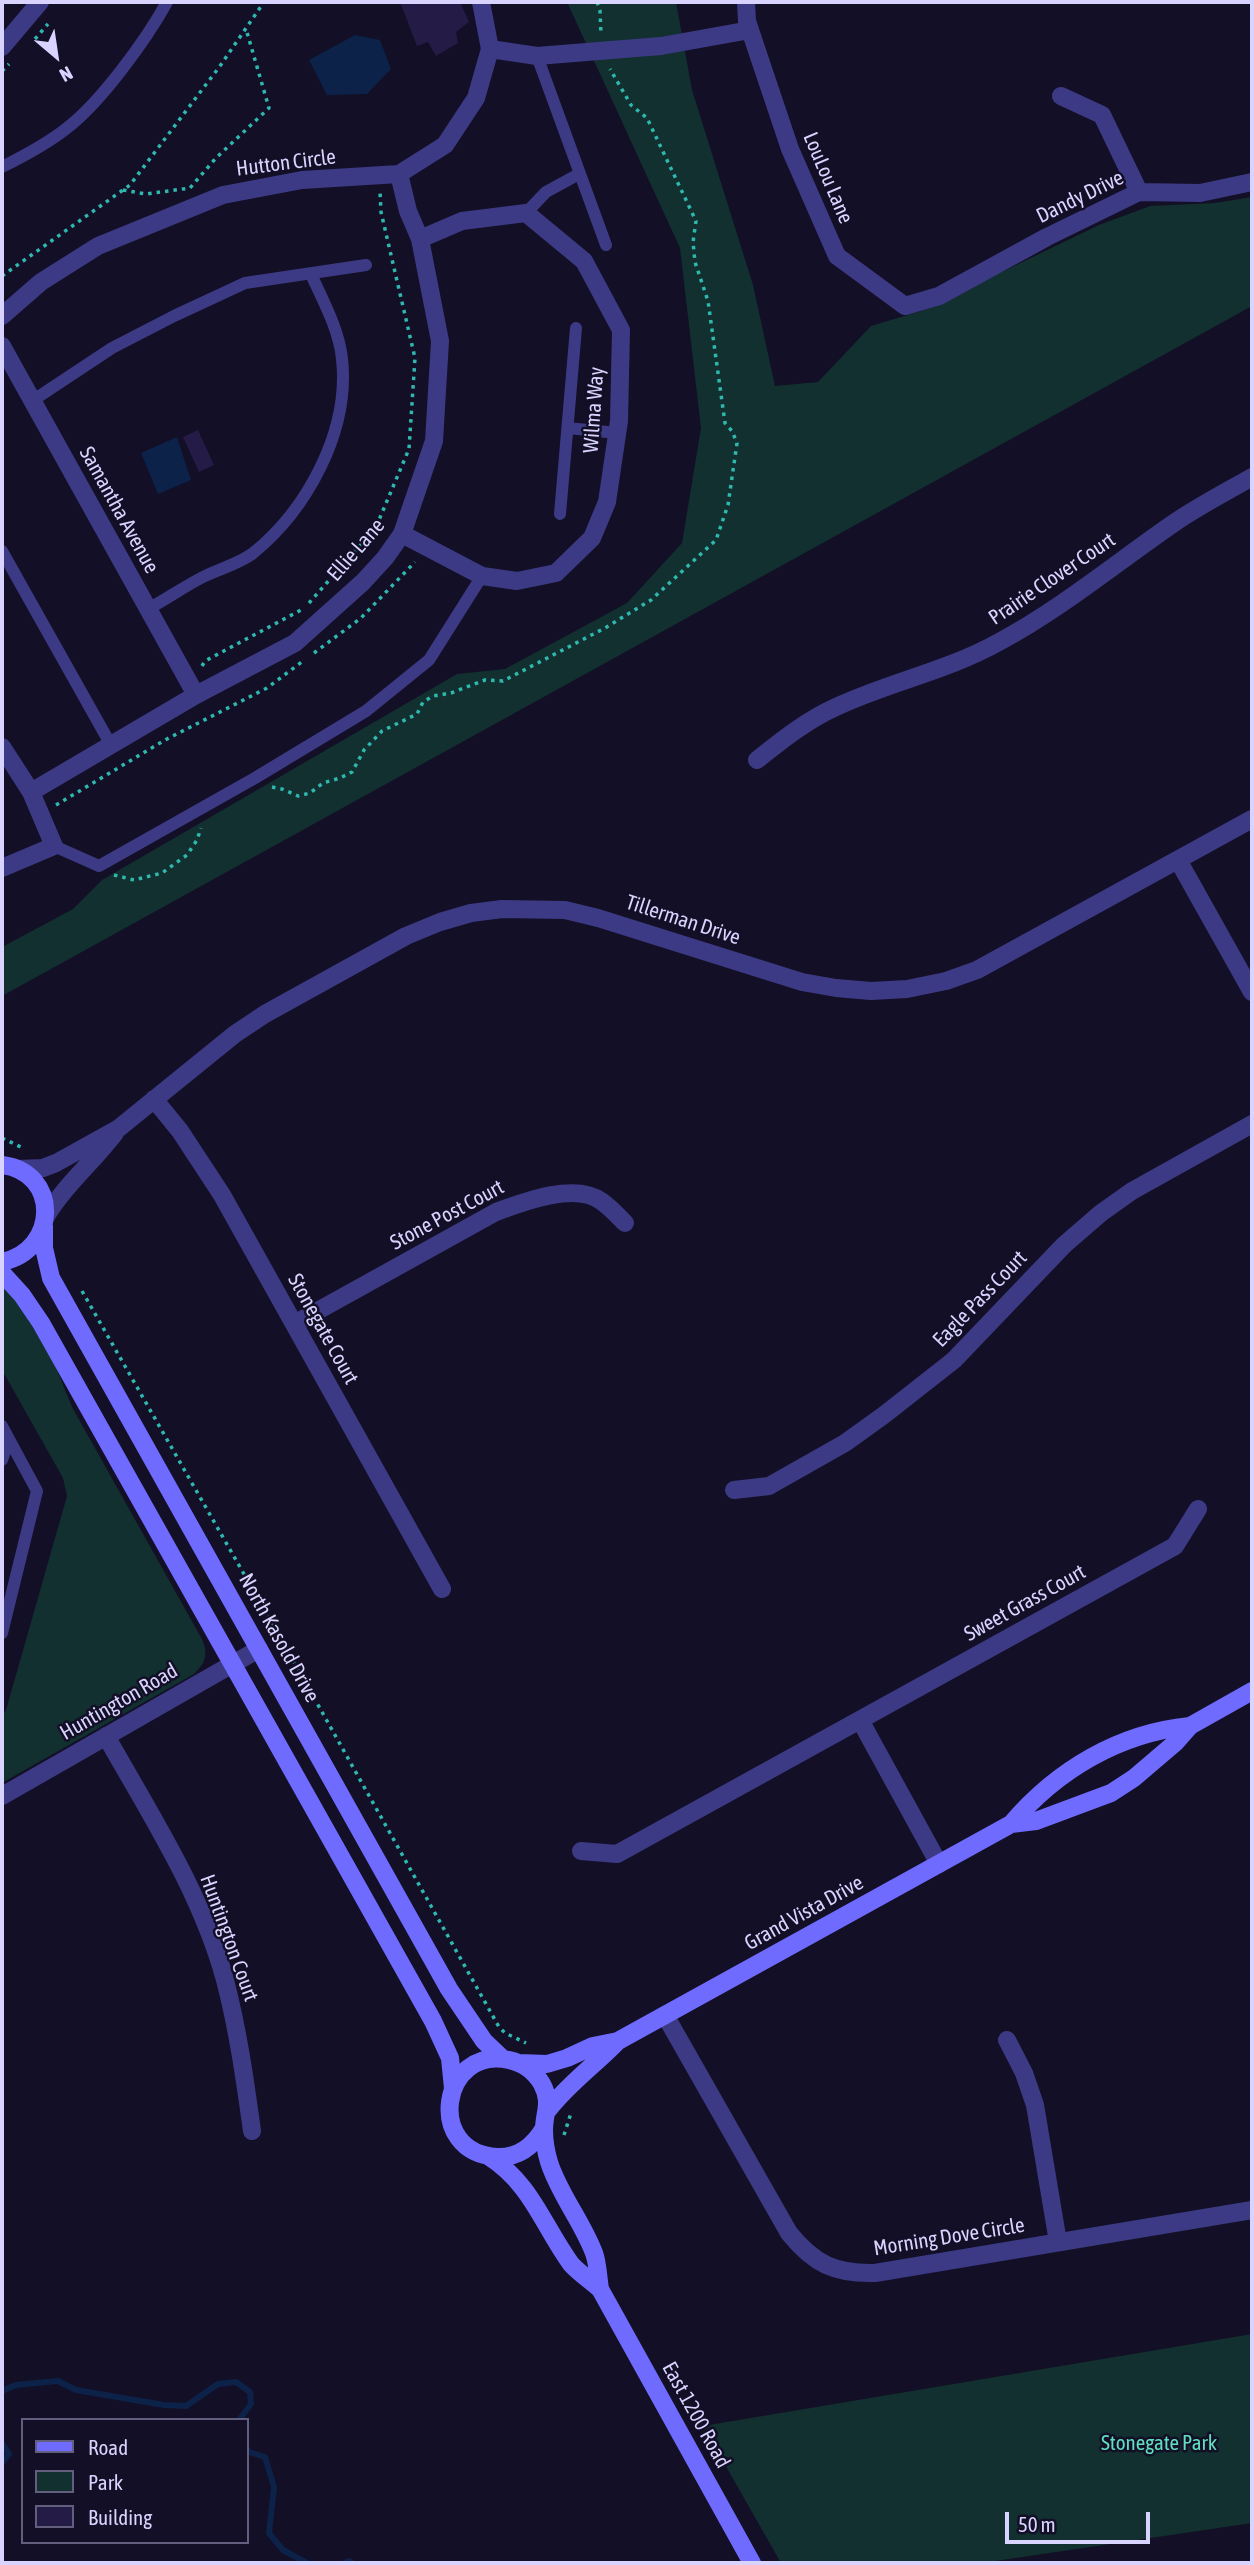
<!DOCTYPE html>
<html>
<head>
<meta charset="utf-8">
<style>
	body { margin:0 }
	#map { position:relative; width:1254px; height:2565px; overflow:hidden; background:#130f26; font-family:"Asap Condensed",sans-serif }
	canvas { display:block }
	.frame { position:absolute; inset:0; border:4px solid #d9d4ff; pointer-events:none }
	.legend { position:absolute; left:21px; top:2418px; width:228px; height:126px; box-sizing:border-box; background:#130f26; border:2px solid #625e7d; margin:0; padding:9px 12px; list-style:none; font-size:21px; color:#d9d4ff }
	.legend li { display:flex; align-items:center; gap:14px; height:35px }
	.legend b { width:35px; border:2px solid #625e7d }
	.north { position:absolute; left:21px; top:21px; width:70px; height:70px; -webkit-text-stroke:5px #130f26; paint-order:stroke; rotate:151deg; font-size:19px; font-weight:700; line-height:28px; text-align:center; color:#d9d4ff }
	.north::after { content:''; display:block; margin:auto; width:24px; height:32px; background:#d9d4ff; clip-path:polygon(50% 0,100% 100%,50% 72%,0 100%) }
	.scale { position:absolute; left:1005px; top:2512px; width:145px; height:32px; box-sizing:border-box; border:4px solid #d9d4ff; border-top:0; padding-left:9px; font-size:21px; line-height:24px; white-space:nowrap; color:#d9d4ff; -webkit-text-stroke:5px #130f26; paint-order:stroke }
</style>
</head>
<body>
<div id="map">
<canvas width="1254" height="2565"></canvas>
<div class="frame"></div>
<ul class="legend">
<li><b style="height:9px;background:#6f6bff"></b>Road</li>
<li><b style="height:19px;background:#12302f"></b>Park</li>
<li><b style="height:19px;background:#241b47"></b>Building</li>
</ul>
<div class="north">N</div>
<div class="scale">50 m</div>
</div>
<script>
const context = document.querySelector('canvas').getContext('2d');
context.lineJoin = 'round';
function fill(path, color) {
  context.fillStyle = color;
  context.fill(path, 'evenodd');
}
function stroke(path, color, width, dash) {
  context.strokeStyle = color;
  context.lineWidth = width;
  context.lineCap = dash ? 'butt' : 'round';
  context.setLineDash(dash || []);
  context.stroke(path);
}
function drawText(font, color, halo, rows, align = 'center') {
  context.font = font + ' "Asap Condensed",sans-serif';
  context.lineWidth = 5;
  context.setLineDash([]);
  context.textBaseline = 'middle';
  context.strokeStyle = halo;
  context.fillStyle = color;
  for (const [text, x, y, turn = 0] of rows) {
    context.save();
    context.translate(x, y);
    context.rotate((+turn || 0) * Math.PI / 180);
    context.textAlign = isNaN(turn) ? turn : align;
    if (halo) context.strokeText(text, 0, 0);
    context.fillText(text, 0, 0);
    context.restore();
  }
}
fill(new Path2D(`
	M567,2H676L692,90L753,285L775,386L818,382L871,326L921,311L1099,225L1150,206L1215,203L1252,197V306L2,996V947L73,909L102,880L457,674L505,669L627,603L682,543L701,428L680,248Z
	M2,1281L24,1312L53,1360L72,1407L203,1641C208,1656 205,1663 194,1674L2,1783V1716L6,1710L67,1496L63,1478L2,1370Z
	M1252,2334V2523L982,2563H781L703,2426Z`), '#12302f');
fill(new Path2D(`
	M355,35L380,40L391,69L367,94L327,95L309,60Z
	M177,437L191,480L158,494L141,453Z`), '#0c2248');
stroke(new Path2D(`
	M2,2391L16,2385L58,2381L76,2390L164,2405L186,2406L218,2384L236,2382L250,2392L251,2404L239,2420
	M2,2443L9,2454L2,2463
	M247,2449L249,2452L265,2457L274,2487L269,2533L283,2550L307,2563
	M345,2563L349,2561L352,2563`), '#0c2248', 6);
fill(new Path2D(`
	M400,2H460L469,22L456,32L458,43L436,56L428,42L417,46Z
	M198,430L214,465L199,472L183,437Z`), '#241b47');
stroke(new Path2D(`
	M597,2L600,11L601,34
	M35,39L48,24
	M2,71L9,64
	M123,190L146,194L190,188L216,158L269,108L246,29
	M2,276L130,185L220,66L264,2
	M309,603L376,527L409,449L415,358L381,212L380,192
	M314,653L361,618L415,562
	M202,666L205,661L301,610
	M272,787L282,789L298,796L310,793L323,783L340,778L352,772L364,750L382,731L417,714L423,702L433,696L451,693L485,680L503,681L605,628L651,600L716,540L728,505L737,443L732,431L725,423L708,301L695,262L693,242L696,221L647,118L631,105L610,69
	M56,805L165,740L267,688L303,661
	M114,875L134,880L162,873L187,855L197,840L201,828
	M2,1138L25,1149
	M82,1291L272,1623L499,2027L505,2033L526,2043
	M564,2135L571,2113`), '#2fb8b0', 3.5, [3.5, 5]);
stroke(new Path2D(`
	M537,56L606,245
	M2,167C24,156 47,144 67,128C101,102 146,40 167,2
	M526,213L546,192L579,174
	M32,401L112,348L174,316L245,283L366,265
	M568,428L617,433
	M560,514L576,328
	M2,551L111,745
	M148,609C167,599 185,586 203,577C219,569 238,564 252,554C307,510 350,431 342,359C339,329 323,301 311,274
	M54,846L99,866L255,778L366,711L429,660L482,576
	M2,1426L37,1491L2,1633
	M2,1460L9,1439`), '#3d3a85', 12);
stroke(new Path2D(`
	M746,2L747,21L790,149L837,256L905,306L939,296L1047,237L1139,192L1200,193L1252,182
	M2,47L40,2
	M490,49L537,56L661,46L750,30
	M1061,96L1102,115L1139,192
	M2,316L41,282L98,246L223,195L302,180L399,174L445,145L476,98L490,49L481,2
	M2,346L196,695
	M402,534L482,576L517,581L556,573L592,538L607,502L619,421L621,330L584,261L526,213L462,221L420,239
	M2,747L31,792L54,846L2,868
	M757,760C782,740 807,720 836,707C889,682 947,671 999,642C1062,608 1116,563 1174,523C1199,506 1226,492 1252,477
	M31,792L196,695L295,643L363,582L385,558L402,534L434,441L440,341L420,239L408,211L399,174
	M1178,860L1252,992
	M154,1099L180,1131L222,1195L442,1589
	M17,1169L43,1168L56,1163L119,1128L235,1034L265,1014L406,936L440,922L471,913L502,909L565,910L598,918L802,982L836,988L871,991L907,989L946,981L977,970L1252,819
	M45,1218C64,1186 92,1163 115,1133
	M294,1324L496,1212C523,1202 575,1182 601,1201C610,1207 618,1216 625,1223
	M734,1490L769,1486L845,1443L884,1415L954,1360L1064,1245L1101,1213L1132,1191L1252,1124
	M860,1720L939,1864
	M106,1736C150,1814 201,1892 225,1980C238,2030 245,2080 252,2131
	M2,1796L259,1649
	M581,1851L617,1854L1175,1546L1198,1509
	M665,2015L789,2233C814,2264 835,2274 875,2273L1252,2210
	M1007,2040L1024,2073L1035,2105L1058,2242`), '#3d3a85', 18);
stroke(new Path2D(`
	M2,1165C60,1172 59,1250 2,1262
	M44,1226V1248L51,1278L449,1989L484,2041L503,2059
	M2,1273L22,1295L41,1323L433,2021L450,2058L453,2088
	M1011,1824L1036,1821L1111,1793L1134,1778L1175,1743L1190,1726L1252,1691
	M519,2063L547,2064L567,2058L593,2046L618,2041L1011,1824C1057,1770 1119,1733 1190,1726
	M548,2110C569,2083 595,2065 618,2041
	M544,2128C534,2145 519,2158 497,2157C424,2153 441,2045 509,2060C523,2063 535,2072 542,2084C552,2103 544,2112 544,2130C544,2140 546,2152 549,2162C559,2194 582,2221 594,2253C598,2264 598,2277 600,2289L752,2563
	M488,2156C532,2184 542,2224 571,2264C579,2273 591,2281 600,2289`), '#6f6bff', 18);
drawText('21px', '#d9d4ff', '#130f26', [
	["Hutton Circle",286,163,-7],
	["LouLou Lane",828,178,67],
	["Dandy Drive",1080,197,-26],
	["Wilma Way",594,410,-86],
	["Samantha Avenue",119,510,61],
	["Ellie Lane",356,550,-49],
	["Prairie Clover Court",1052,579,-34],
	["Tillerman Drive",683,920,18],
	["Stone Post Court",447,1215,-28],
	["Eagle Pass Court",980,1299,-46],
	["Stonegate Court",323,1329,61],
	["Sweet Grass Court",1025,1603,-29],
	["North Kasold Drive",279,1638,61],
	["Huntington Road",119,1702,-30],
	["Grand Vista Drive",804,1913,-29],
	["Huntington Court",229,1938,70],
	["Morning Dove Circle",949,2237,-9],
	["East 1200 Road",696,2415,61]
]);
drawText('21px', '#5fe0c0', '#130f26', [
	["Stonegate Park",1159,2443]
]);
</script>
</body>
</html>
